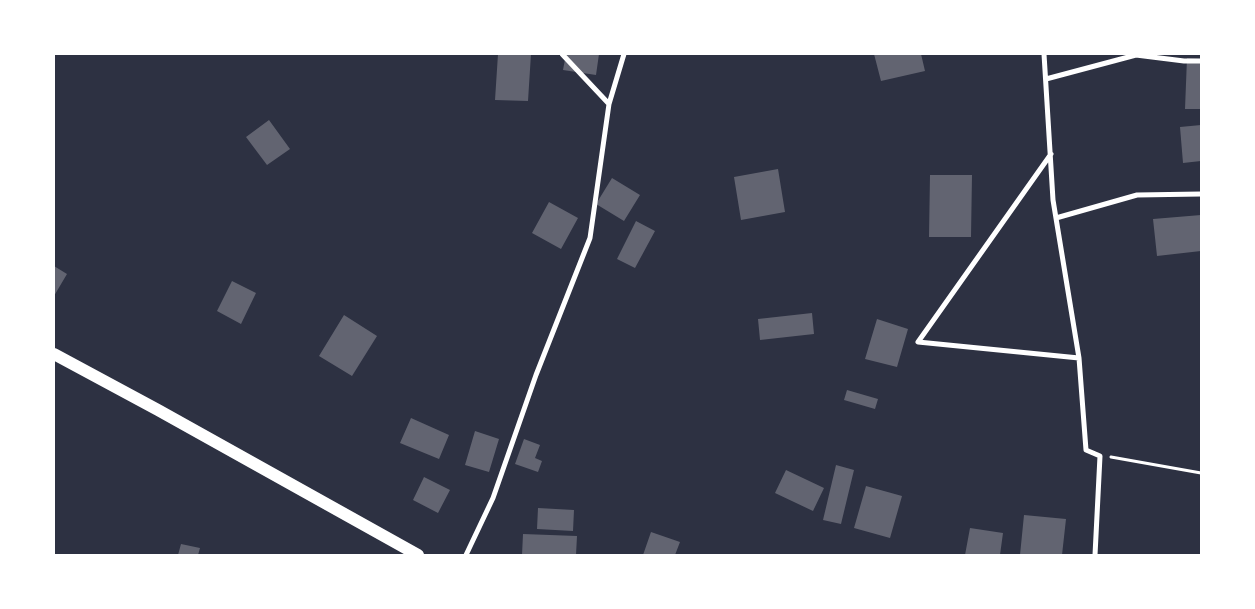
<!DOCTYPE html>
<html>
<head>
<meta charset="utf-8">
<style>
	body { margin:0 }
	#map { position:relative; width:1255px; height:609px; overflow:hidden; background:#2d3142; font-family:Inter,sans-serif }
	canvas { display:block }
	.frame { position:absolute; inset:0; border:55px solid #fff; pointer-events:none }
</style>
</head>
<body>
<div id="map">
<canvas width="1255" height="609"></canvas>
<div class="frame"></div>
</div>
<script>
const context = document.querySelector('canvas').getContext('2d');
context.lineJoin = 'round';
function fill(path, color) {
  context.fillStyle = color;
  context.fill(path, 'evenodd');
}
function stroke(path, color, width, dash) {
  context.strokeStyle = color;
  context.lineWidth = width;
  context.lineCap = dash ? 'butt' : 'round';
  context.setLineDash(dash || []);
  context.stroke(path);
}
fill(new Path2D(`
	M498,54H531L528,101L495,100Z
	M566,54H599L596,75L563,70Z
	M874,54H921L925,71L881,81Z
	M1187,58L1201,59V109H1185Z
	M269,120L290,149L267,165L246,137Z
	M1201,125V161L1183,163L1180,127Z
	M778,169L785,212L741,220L734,177Z
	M930,175H972L971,237H929Z
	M612,178L640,195L624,221L596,204Z
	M549,202L578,218L561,249L532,233Z
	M1201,215V251L1157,256L1153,219Z
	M636,221L655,231L635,268L617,259Z
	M54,266L67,274L54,296Z
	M232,281L256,293L241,324L217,311Z
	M812,313L814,334L760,340L758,319Z
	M344,315L377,336L352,376L319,356Z
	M877,319L908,329L897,367L865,359Z
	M847,390L878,399L875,409L844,400Z
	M411,418L449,435L439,459L400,443Z
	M475,431L499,439L489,472L465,465Z
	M524,439L540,445L535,458L542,461L538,472L515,464Z
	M836,465L854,470L841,524L823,520Z
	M786,470L824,488L813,511L775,493Z
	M424,477L450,490L438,513L413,500Z
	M866,486L902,496L890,538L854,528Z
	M538,508L574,510L573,531L537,529Z
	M1024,515L1066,519L1062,555H1020Z
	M970,528L1003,533L1000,555H965Z
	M651,532L680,542L675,555H643Z
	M523,534L577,536L576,555H522Z
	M181,544L200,548L198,555H178Z`), '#626471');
stroke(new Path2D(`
	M1111,457L1201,473`), '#fff', 3);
stroke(new Path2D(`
	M1044,54L1053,200L1079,358L1086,450L1100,456L1095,555
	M1046,79L1136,55L1184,61H1201
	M609,104L624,54
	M1051,154L918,342L1079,358
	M1056,218L1137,195L1201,194
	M466,555L493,498L536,375L590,238L609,104L562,54`), '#fff', 5);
stroke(new Path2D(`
	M54,354L158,410L418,555`), '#fff', 12);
</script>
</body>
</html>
